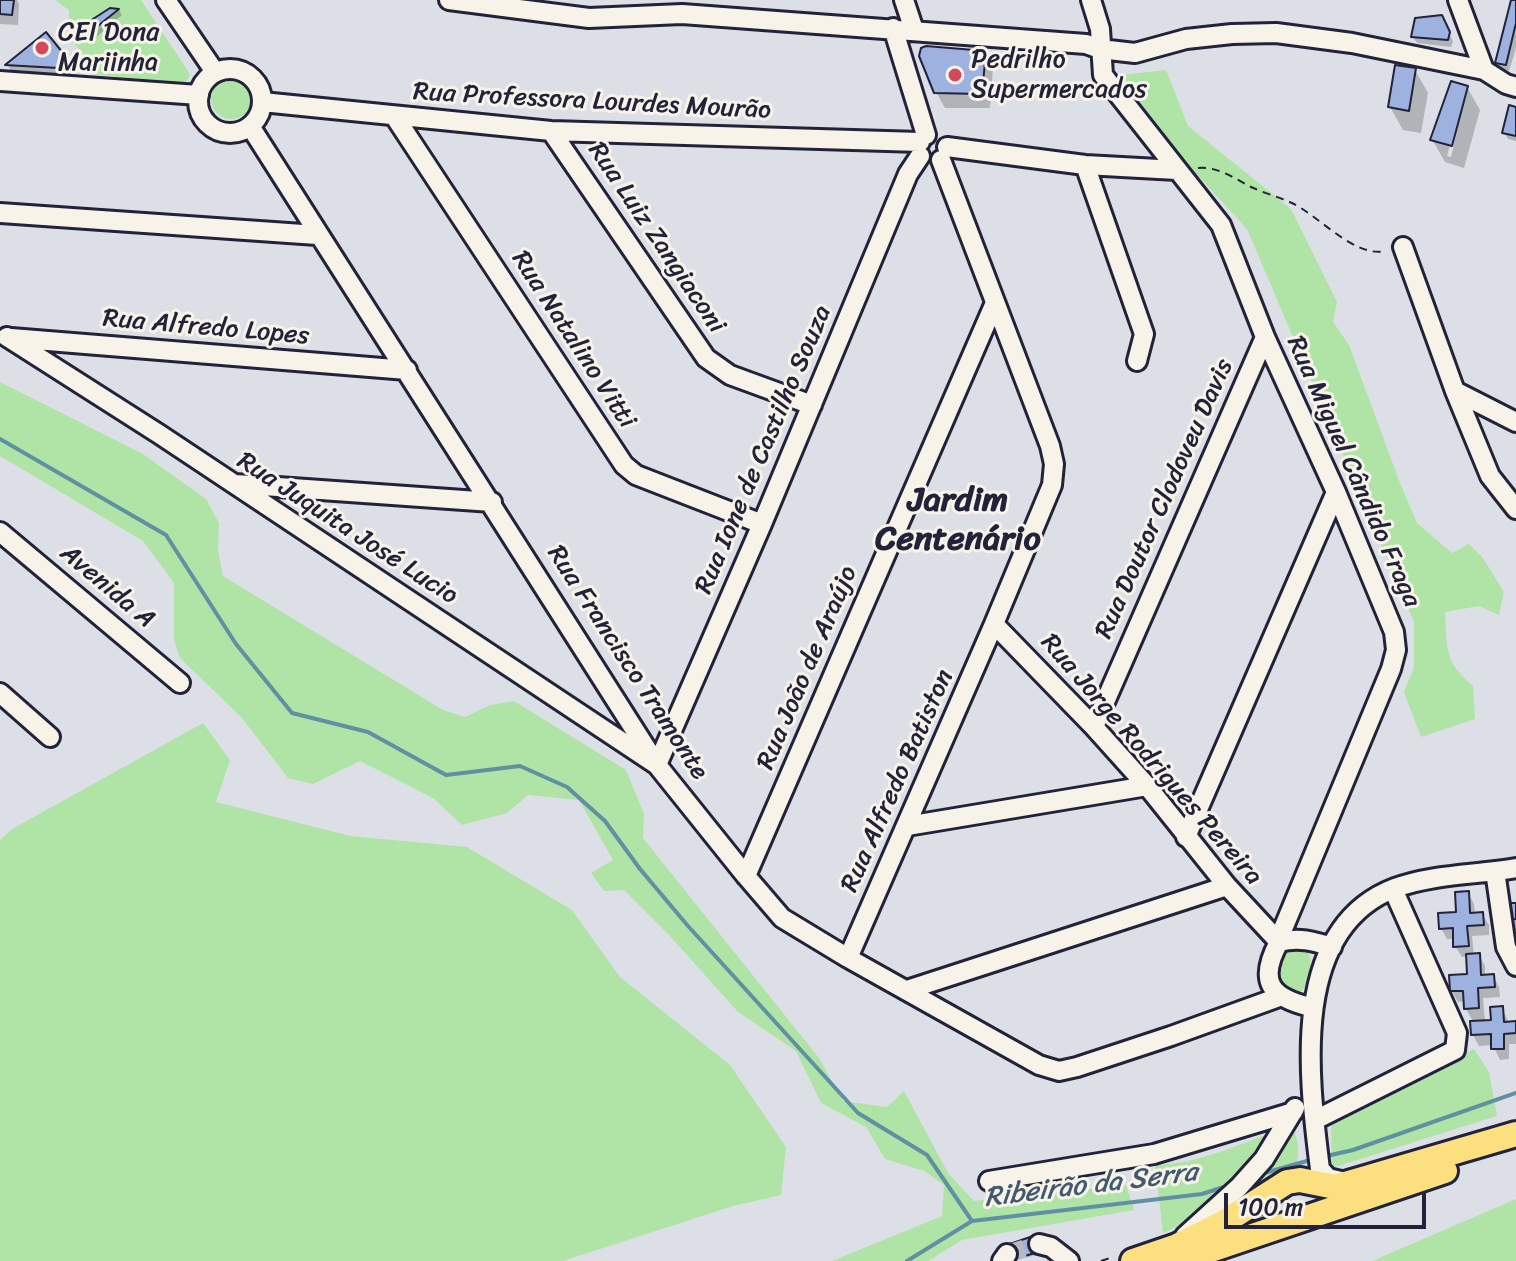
<!DOCTYPE html>
<html>
<head>
<meta charset="utf-8">
<style>
	body { margin:0 }
	#map { position:relative; width:1516px; height:1261px; overflow:hidden; background:#dce0e6; font-family:Sriracha,sans-serif }
	canvas { display:block }
	.scale { position:absolute; left:1224px; top:1193px; width:202px; height:36px; box-sizing:border-box; border:4px solid #22223b; border-top:0; padding-left:10px; font-size:24px; line-height:28px; white-space:nowrap; color:#22223b; -webkit-text-stroke:6px #f7f3e8; paint-order:stroke }
</style>
</head>
<body>
<div id="map">
<canvas width="1516" height="1261"></canvas>
<div class="scale">100 m</div>
</div>
<script>
const context = document.querySelector('canvas').getContext('2d');
context.lineJoin = 'round';
function fill(path, color) {
  context.fillStyle = color;
  context.fill(path, 'evenodd');
}
function stroke(path, color, width, dash) {
  context.strokeStyle = color;
  context.lineWidth = width;
  context.lineCap = dash ? 'butt' : 'round';
  context.setLineDash(dash || []);
  context.stroke(path);
}
function drawText(font, color, halo, rows, align = 'center') {
  context.font = font + ' Sriracha,sans-serif';
  context.lineWidth = 6;
  context.setLineDash([]);
  context.textBaseline = 'middle';
  context.strokeStyle = halo;
  context.fillStyle = color;
  for (const [text, x, y, turn = 0] of rows) {
    context.save();
    context.translate(x, y);
    context.rotate((+turn || 0) * Math.PI / 180);
    context.textAlign = isNaN(turn) ? turn : align;
    if (halo) context.strokeText(text, 0, 0);
    context.fillText(text, 0, 0);
    context.restore();
  }
}
fill(new Path2D(`
	M55,0H141L190,74L187,81L179,83L91,74L89,61L69,38V10Z
	M1166,70L1188,126L1291,209L1337,302L1333,322L1349,345L1400,483L1417,523L1452,553L1469,544L1483,558L1504,592L1499,615L1479,606L1445,612C1447,648 1444,662 1473,686L1475,719L1421,737L1404,692L1414,667V622L1247,229L1187,164L1120,75Z
	M211 99a20 20 0 1 1 40 0a20 20 0 1 1-40 0Z
	M0,382L143,454L206,499L219,523L218,551L223,576L443,710L465,717L490,705L514,701L626,770L644,814L643,838L819,1058L843,1101L887,1107L904,1091L948,1173L974,1201L1126,1185L1134,1210L962,1240L928,1261H832L942,1216L944,1185L924,1171L885,1159L866,1127L821,1103L796,1051L738,1012L670,936L624,890L604,891L591,873L613,860L579,800L528,795L507,813L462,825L433,798L360,761L313,784L288,778L242,718L180,658L174,640V583L143,541L0,456Z
	M203,723L230,760L216,802L350,836L467,847L572,910L620,977L730,1065L786,1147L781,1195L733,1206L563,1261H0V840L12,829Z
	M1300,947L1308,951C1314,969 1312,987 1294,996L1277,982V963L1283,950Z
	M1474,1049L1489,1072L1497,1116L1332,1168L1331,1122Z
	M1283,1128L1293,1130C1301,1143 1298,1158 1296,1172L1163,1233L1155,1165C1198,1164 1243,1143 1283,1128Z
	M1516,1199V1261H1372Z`), '#b0e4a6');
fill(new Path2D(`
	M0,0H17L19,4L18,25L0,24Z
	M1513,0H1516V48L1509,71L1501,69L1497,62Z
	M111,10H119L122,15L94,39L91,33L95,20Z
	M1441,17L1453,41L1451,47L1417,43L1413,37Z
	M46,34L74,70L80,79L13,75L8,65Z
	M985,53L993,68L990,108H945L936,92Z
	M1415,70L1428,93L1421,133L1403,130L1390,107Z
	M1467,87L1480,110L1464,168L1445,162L1432,139ZM1460,118L1451,157L1447,156L1455,127Z
	M1516,109V141L1508,139L1504,132Z
	M1468,893L1474,904L1475,914H1482L1489,925V935L1472,936L1474,956L1479,955L1485,966V977L1493,976L1499,987L1500,997L1483,998L1485,1022H1493L1502,1008L1509,1023H1516V1044H1509V1059L1500,1060L1493,1045L1479,1046L1473,1035L1474,1023L1466,1009V1001L1458,1002L1452,991L1469,976L1468,957H1462L1455,946V939H1447L1441,928L1458,914Z
	M1516,905V930H1515L1509,919Z
	M1035,1238L1041,1254L1011,1261Z`), '#0003');
stroke(new Path2D(`
	M0,439L166,535L236,644L292,713L368,732L446,775L520,766L567,787L605,821L640,869L688,926L858,1113L927,1155L972,1221
	M1322,1157L1353,1150L1516,1093
	M1261,1174L1314,1159
	M907,1261L972,1221L1202,1194L1230,1185`), '#6190a3', 4);
const building = new Path2D(`
	M0,0H14L12,15L0,14Z
	M1511,0H1516V23L1506,65L1495,63Z
	M110,8L119,9L89,33L93,19Z
	M1442,15L1450,32L1448,40L1411,37L1415,18Z
	M46,32L76,69L5,65Z
	M926,46L986,51L982,94L934,93L919,56L921,48Z
	M1395,65L1416,68L1409,111L1388,107Z
	M1451,81L1468,86L1452,146L1430,140Z
	M1509,105L1516,107V136L1502,133Z
	M1469,891L1470,913L1483,912L1484,925L1467,926L1469,946L1453,947V928L1439,929L1438,913L1456,912L1455,892Z
	M1506,903H1516V919L1507,920Z
	M1480,953L1481,975L1494,974L1495,987L1478,988L1479,1008L1464,1009L1463,991H1450L1449,975L1467,974L1466,954Z
	M1503,1006L1504,1022L1516,1021V1033L1504,1034V1049H1491V1034L1471,1035L1470,1021L1491,1020L1490,1007Z
	M1036,1235L1041,1251L1009,1261L1004,1246Z`);
fill(building, '#9eb2e0');
stroke(building, '#22223b', 2);
stroke(new Path2D(`
	M1007,1254L1039,1244`), '#b7bac4', 18, [18, 9]);
const minor = new Path2D(`
	M166,0L215,72
	M449,0L589,18L682,14L1086,44L1100,49L1135,53L1186,39L1232,34L1276,33L1352,43L1484,70L1506,84L1516,87
	M904,0L914,30
	M1091,0L1100,29L1103,75L1221,225L1265,337L1336,492L1394,632L1396,650L1391,669L1278,941
	M1458,0L1484,70
	M893,28L926,135
	M198 101a32 32 0 1 1 64 0a32 32 0 1 1-64 0Z
	M0,81L199,95
	M262,102L551,131L920,142
	M395,117L624,465L636,475L762,524
	M250,126L657,765L746,876L782,918L848,958L1039,1065L1059,1071L1077,1067L1171,1036L1279,997
	M551,131L706,358L730,375L812,405
	M947,147L1085,165L1177,170
	M1085,165L1144,334L1137,361
	M0,213L317,235
	M1403,247L1455,391L1490,476L1516,509
	M7,337L159,434L657,765L762,524L908,174L920,156
	M11,338L407,370
	M1455,391L1516,422
	M235,484L492,502
	M0,532L180,683
	M994,624L1094,727L1147,786L1227,886L1279,942
	M0,693L50,737
	M1094,727L1265,337
	M907,826L1147,786
	M1186,837L1336,492
	M1495,871L1506,947L1516,966
	M746,876L994,305
	M848,958L994,624L1052,485L1054,464L1050,446L941,160
	M907,990L1227,886
	M1311,1007C1271,998 1257,982 1279,942C1299,937 1313,941 1332,947
	M1315,1120L1455,1050L1457,1033L1393,889
	M989,1181L1154,1154L1293,1112
	M1341,1181L1328,1178L1320,1169C1309,1080 1288,929 1395,888C1433,874 1476,875 1516,868
	M1185,1236L1239,1187L1264,1159L1295,1108
	M1039,1244L1051,1247L1069,1261
	M1002,1261L1007,1254`);
const major = new Path2D(`
	M1133,1261L1177,1246L1223,1223L1287,1182L1300,1180L1335,1187L1516,1134
	M1178,1261L1445,1171`);
stroke(minor, '#22223b', 24);
stroke(major, '#22223b', 30);
stroke(new Path2D(`
	M1198,168C1217,166 1234,178 1251,187C1264,193 1279,197 1292,203C1319,216 1355,258 1385,251
	M1101,1261L1113,1257`), '#22223b', 2, [8, 6]);
stroke(minor, '#f7f3e8', 18);
stroke(major, '#fce080', 24);
for (const [x, y, r, color] of [
	[42,48,8,"#d1495b"],
	[955,75,8,"#d1495b"]
]) {
  const dot = new Path2D();
  dot.arc(x, y, r, 0, 2 * Math.PI);
  context.fillStyle = color;
  context.fill(dot);
  stroke(dot, '#f7f3e8', 3);
}
drawText('26px', '#22223b', '#f7f3e8', [
	["CEI Dona",58,33],
	["Mariinha",58,63],
	["Pedrilho",971,60],
	["Supermercados",971,90]
], 'left');
drawText('26px', '#22223b', '#f7f3e8', [
	["Rua Professora Lourdes Mourão",592,102,3],
	["Rua Luiz Zangiaconi",656,238,56],
	["Rua Alfredo Lopes",206,328,5],
	["Rua Natalino Vitti",573,340,57],
	["Rua Ione de Castilho Souza",764,450,-67],
	["Rua Miguel Cândido Fraga",1353,472,66],
	["Rua Doutor Clodoveu Davis",1165,499,-66],
	["Rua Juquita José Lucio",347,529,33],
	["Avenida A",107,587,40],
	["Rua Francisco Tramonte",627,663,57],
	["Rua João de Araújo",808,668,-67],
	["Rua Jorge Rodrigues Pereira",1151,760,49],
	["Rua Alfredo Batiston",898,781,-66]
]);
drawText('italic 28px', '#42596f', '#f7f3e8', [
	["Ribeirão da Serra",1091,1186,-7]
]);
drawText('bold 34px', '#22223b', '#f7f3e8', [
	["Jardim",958,501],
	["Centenário",958,540]
]);
</script>
</body>
</html>
